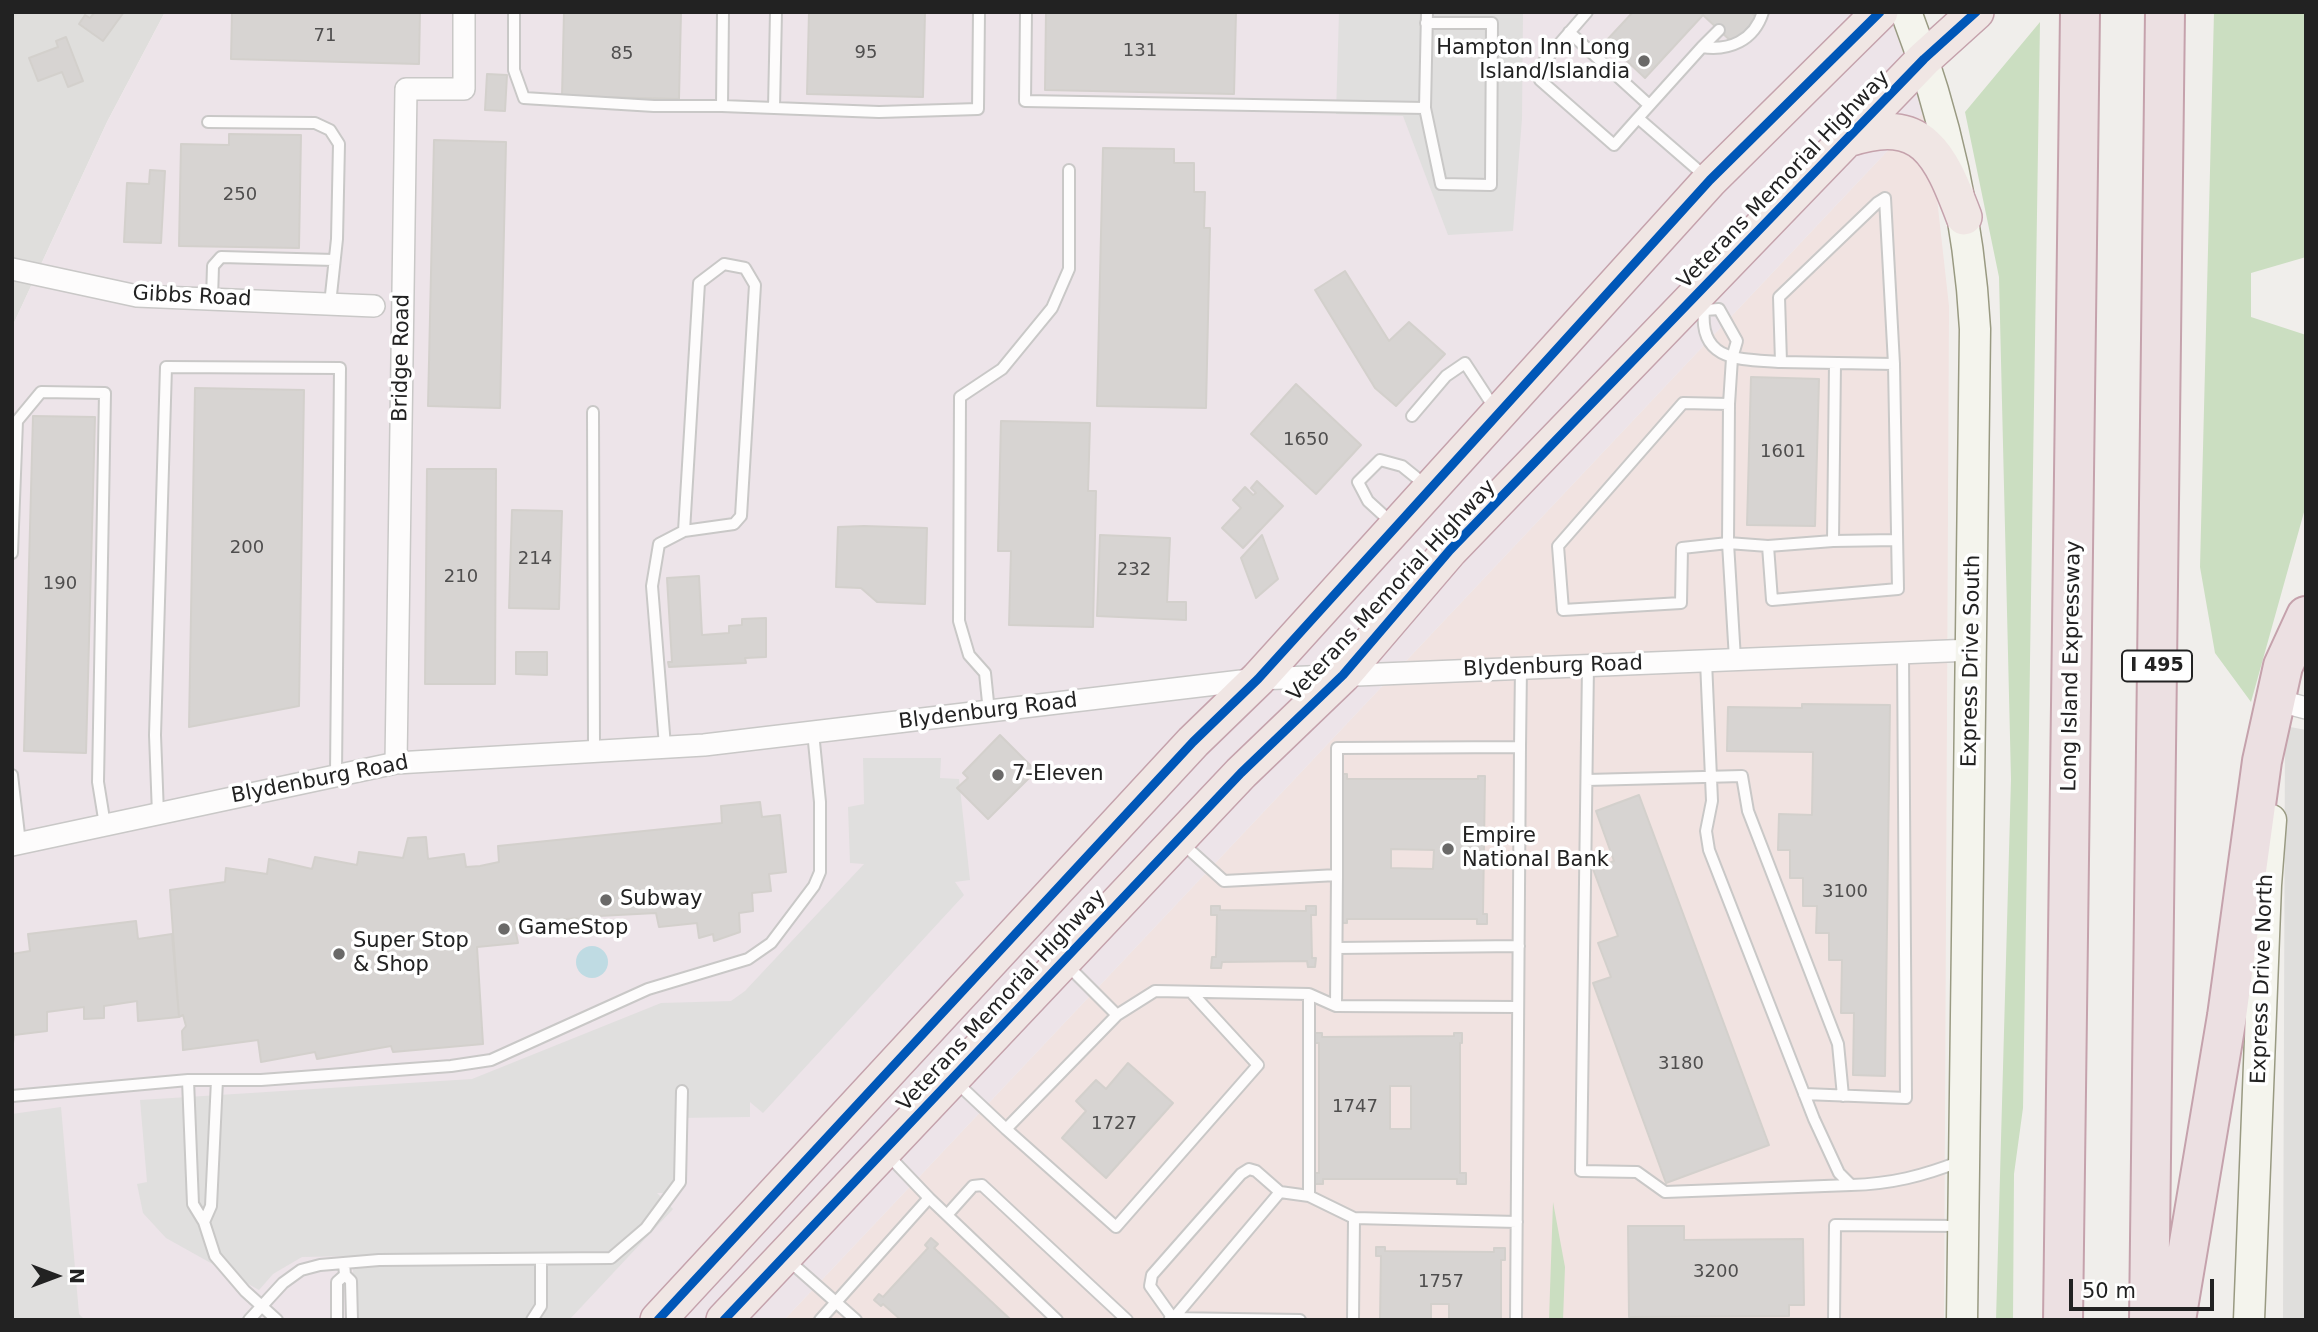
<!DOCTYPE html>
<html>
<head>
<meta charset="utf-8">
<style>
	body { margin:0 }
	#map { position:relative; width:2318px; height:1332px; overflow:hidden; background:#f0eeeb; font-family:"DejaVu Sans",sans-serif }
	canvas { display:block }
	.frame { position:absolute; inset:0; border:14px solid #222; pointer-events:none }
	.north { position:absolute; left:21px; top:1241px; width:70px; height:70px; -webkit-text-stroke:5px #fff; paint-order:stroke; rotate:90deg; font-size:19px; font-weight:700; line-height:28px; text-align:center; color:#222 }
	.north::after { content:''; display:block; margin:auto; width:24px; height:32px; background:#222; clip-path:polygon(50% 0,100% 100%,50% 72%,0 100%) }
	.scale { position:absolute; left:2069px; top:1279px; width:145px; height:32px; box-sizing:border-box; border:4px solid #222; border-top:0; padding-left:9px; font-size:21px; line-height:24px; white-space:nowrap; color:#222; -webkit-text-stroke:5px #fff; paint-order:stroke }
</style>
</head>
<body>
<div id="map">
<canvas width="2318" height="1332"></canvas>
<div class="frame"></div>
<div class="north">N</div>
<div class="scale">50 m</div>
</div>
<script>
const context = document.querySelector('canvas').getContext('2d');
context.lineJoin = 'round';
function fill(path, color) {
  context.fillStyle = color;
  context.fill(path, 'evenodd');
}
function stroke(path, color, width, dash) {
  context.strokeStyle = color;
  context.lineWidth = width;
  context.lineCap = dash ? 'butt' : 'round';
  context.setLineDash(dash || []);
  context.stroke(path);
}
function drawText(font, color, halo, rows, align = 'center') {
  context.font = font + ' "DejaVu Sans",sans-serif';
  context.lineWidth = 7;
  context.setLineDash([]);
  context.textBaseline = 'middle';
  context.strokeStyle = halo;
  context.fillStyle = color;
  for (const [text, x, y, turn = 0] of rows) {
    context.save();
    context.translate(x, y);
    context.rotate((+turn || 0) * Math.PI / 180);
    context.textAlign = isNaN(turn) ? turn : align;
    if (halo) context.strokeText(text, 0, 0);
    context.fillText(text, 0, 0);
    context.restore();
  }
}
fill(new Path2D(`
	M12,12H165L107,122L12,327Z
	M2285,726L2306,730V1320H2283Z`), '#dfdedc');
fill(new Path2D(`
	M1927,109L1949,306L1944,1320H784Z`), '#f1e3e1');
fill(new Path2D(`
	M165,12H1902L1927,109L784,1320H12V327L107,122Z`), '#ede4e9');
fill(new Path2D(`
	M2214,12H2306V257L2251,273V317L2306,335V505L2251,702L2215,653L2200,567Z
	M2040,22L2023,1108L2014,1174L2013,1320H1996L2011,779L1999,277L1965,112Z
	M1553,1202L1565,1267L1563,1320H1549Z`), '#cbdec1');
fill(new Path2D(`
	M1339,12H1523L1522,119L1513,231L1448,235L1403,116L1336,114Z
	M863,758H941L940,778L959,779L970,880L955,882L964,895L763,1113L750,1102V1117L677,1118L676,1193H657L673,1209L569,1320H350L354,1256L302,1257L273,1274L259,1290L166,1238L143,1213L137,1184L147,1182L140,1100L472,1079L661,1003L731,1001L745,991L864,864L850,863L848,807L864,804Z
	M61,1107L79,1314L85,1320H12V1114Z`), '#e0dfde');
fill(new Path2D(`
	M576 962a16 16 0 1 1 32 0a16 16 0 1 1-32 0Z`), '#bfdbe3');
const building = new Path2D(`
	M95,12H124L103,41L79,24L85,15L90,18Z
	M232,12H420L419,64L231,59Z
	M564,12H681L679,99L562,96Z
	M809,12H925L923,97L807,94Z
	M1046,12H1236L1234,94L1045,90Z
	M1633,12H1751L1757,18L1734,44L1703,15L1645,78L1606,41Z
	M66,37L83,81L68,87L62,72L38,81L29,58L58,47L56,41Z
	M487,74L507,75L505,111L485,110Z
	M229,134L301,135L299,248L179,246L181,144L229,145Z
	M434,140L506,142L500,408L428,406Z
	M1103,148L1174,149V163H1194V192H1205L1204,228H1210L1206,408L1097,406Z
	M150,170L165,171L161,243L124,242L127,183L149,184Z
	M1345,271L1389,341L1409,322L1445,354L1396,406L1375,388L1315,290Z
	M1751,377L1819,379L1815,526L1747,525Z
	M1296,384L1361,445L1316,494L1251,434Z
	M195,388L304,390L299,706L189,727Z
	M33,416L95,417L86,753L24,751Z
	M1001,421L1090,423L1088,491H1096L1093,627L1009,625L1011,551H998Z
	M427,469H496L495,684H425Z
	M1257,481L1283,506L1243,548L1222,528L1241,508L1233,500L1245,487L1253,495L1256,493L1251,488Z
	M512,510L562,511L559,609L509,608Z
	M864,526L927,528L925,604L877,602L861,588L836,587L838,527Z
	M1100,535L1170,538L1167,602H1186V620L1097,616Z
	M1262,535L1278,579L1256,598L1241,558Z
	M699,576L702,635L729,633V626L742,625V619L766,618V657L745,658L746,663L669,667L668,662H672L667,578Z
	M516,652H547V675L516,674Z
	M1802,704L1890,705L1885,1076L1853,1075L1854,1013H1841L1842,960H1829V933H1816L1817,906H1803V878H1790V850H1778L1779,814L1812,815L1813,752L1727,751L1728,707L1802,708Z
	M1000,735L1036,771L988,819L957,788L968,778L963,773Z
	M1337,774H1347V779H1478V776H1485L1483,914H1487V924H1477V919H1347V923H1338V914H1342V784H1337ZM1391,849L1434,850L1433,869L1391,868Z
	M1639,795L1769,1145L1666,1183L1593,983L1611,977L1598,943L1618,936L1593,869L1614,861L1596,811Z
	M760,802L762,817L780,815L786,872L769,874L771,891L752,893L753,911L739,913L740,932L714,941L713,934L699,938L697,923L659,927L656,913L599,916L600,921L577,924V918L514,924L518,943L477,947L483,1044L393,1052L391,1046L317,1059L315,1052L261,1062L258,1040L183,1050L182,1031L186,1026L183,1015L179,1017L170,890L225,882L226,868L267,874L269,859L312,869L315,857L357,865L359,852L403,858L408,838L426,837L428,859L464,854L466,867L480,866L499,862L498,846L722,823L721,806Z
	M1211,906H1220V910L1306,911V906H1316V915H1311L1312,958H1316L1315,967H1308L1307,961L1222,962L1221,968H1211L1212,957H1216L1217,915H1211Z
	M136,921L138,939L172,934L179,1017L138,1021L137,1001L104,1006V1018L84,1019V1007L47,1012V1031L14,1035L12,1052V954L30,951L28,934Z
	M1313,1033H1322V1037L1454,1036V1033H1462V1043H1460V1173H1466V1184H1457V1179H1323V1184H1315V1173H1319V1043H1313ZM1390,1086H1411V1129H1390Z
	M1128,1063L1173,1103L1106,1178L1062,1138L1086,1111L1076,1101L1096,1080L1106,1089Z
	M1628,1226H1684V1240L1803,1239L1804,1305H1789V1316L1629,1317Z
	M931,1238L938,1244L934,1248L1011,1320H901L883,1304L881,1306L874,1300L879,1294L883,1297L928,1248L925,1245Z
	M1376,1247H1385V1251L1494,1252V1248H1505V1260H1501V1320H1449V1304H1431V1320H1380L1381,1256H1376Z`);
fill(building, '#d7d4d2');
stroke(building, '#d3d0cc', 2);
const service = new Path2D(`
	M514,12V70L524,98L654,106H722
	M723,12L722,106L879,112L978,109L979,12
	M1026,12L1025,101L1425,108
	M1587,12L1541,65L1538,73L1540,80L1614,145L1638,118
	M1426,23H1492L1491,185L1441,184L1425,108L1427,12
	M1569,32L1649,105
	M1702,47L1719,30
	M774,108L776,12
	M208,122L315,123L330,130L339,144L337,239L330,304
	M1706,177L1638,118L1702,47C1729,51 1754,41 1763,12
	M212,299L213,266L221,257L334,260
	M1781,362L1894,364
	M1835,363L1833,541L1897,540
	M1729,404L1728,543L1768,546L1772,600L1898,589L1894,364L1885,198L1877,203L1779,297L1781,362C1742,359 1699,363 1704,310L1719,309L1737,341L1732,358L1729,404L1683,403L1558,546L1563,610L1681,603L1682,548L1728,543L1735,659
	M593,412L594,749
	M1412,416L1446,376L1465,363L1495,409
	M1392,523L1368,501L1358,482L1380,460L1402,466L1428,487
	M1768,546L1833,541
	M12,553L17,421L41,392L105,393L98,782L105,825
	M1706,661L1712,801L1706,831L1709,850L1814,1119L1839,1173L1851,1185C1891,1184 1923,1176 1961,1161
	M1588,666L1581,1171L1637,1172L1665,1192L1851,1185
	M989,712L985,673L969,655L959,621L960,397L1002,369L1052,308L1069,269V170
	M665,746L652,586L659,544L684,531L699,283L724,264L745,268L755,285L741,516L734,524L684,531
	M12,775L20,843
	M1587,780L1742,776L1748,811L1838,1044L1843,1096
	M158,814L155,735L166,367L340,368L336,773
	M1182,843L1224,881L1337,875L1336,1006L1309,994
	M1337,875V748L1520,747L1521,668
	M1337,948L1519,946
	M1067,965L1117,1015L1155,991L1309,994V1196L1354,1218L1353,1320
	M1336,1006L1517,1007
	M188,1080L193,1204L204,1222L215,1256L245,1291L277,1320
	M956,1082L1006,1129L1117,1015
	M1804,1094L1906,1098L1903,653
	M12,1096L188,1080H261L451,1066L491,1060L648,989L748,959L771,943L814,886L820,872V802L813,732
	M1006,1129L1116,1227L1258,1065L1191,992
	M887,1154L929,1198
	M947,1215L973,1186L982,1185L1127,1320
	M1354,1218L1517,1222
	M204,1222L211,1206L217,1080
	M787,1259L856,1320
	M344,1263L345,1275L351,1281L352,1320
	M1172,1317L1150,1286L1152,1275L1241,1174L1249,1169L1256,1171L1280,1192
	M1170,1318L1300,1320
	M249,1320L283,1283L301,1270L320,1265L379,1260L611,1258L646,1228L680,1182L682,1091
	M337,1320V1282L345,1275
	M532,1320L541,1306V1259
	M820,1320L929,1198L1057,1320
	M1172,1320L1280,1192L1309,1196
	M1516,1320L1520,747
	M1834,1320L1835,1225L1960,1226`);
const minor = new Path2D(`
	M12,269L137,296L374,306
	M2291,704L2306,708
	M396,763L406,89H464V12
	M12,845L396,763L704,745L1258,679L1972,650`);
const secondary = new Path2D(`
	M1906,12C1946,116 1969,218 1975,329L1962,1320
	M2249,1320L2266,885L2271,820`);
const trunk = new Path2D(`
	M1848,139C1923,114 1940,154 1964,217
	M658,1320L1193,742L1258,679L1710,180L1880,12
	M724,1320L1241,773L1343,675L1450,550L1924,59L1976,12`);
const motorway = new Path2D(`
	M2063,1320L2080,12
	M2149,1320L2165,12
	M2176,1320L2227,1016L2262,761L2283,666L2306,616`);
stroke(service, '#c9c8c7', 14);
stroke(minor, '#c9c8c7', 24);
stroke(secondary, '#999a82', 33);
stroke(trunk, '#c5a2ac', 38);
stroke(motorway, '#c5a2ac', 42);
stroke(service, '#fdfcfc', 10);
stroke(minor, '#fdfcfc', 21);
stroke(secondary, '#f4f4ed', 30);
stroke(trunk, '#f0e6e4', 35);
stroke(motorway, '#ece0e2', 38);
stroke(new Path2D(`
	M658,1320L1193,742L1258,679L1710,180L1880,12
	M724,1320L1241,773L1343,675L1450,550L1924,59L1976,12`), '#0057b8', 9);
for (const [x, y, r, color] of [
	[1644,61,7,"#6a6968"],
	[998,775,7,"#6a6968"],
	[1448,849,7,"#6a6968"],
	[606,900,7,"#6a6968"],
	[504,929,7,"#6a6968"],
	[339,954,7,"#6a6968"]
]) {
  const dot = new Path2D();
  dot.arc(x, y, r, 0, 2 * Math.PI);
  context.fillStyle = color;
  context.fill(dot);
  stroke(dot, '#fff', 2.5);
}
drawText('18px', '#4f4e4e', null, [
	["71",325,36],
	["131",1140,51],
	["95",866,53],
	["85",622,54],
	["250",240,195],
	["1650",1306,440],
	["1601",1783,452],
	["200",247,548],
	["214",535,559],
	["232",1134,570],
	["210",461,577],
	["190",60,584],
	["3100",1845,892],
	["3180",1681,1064],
	["1747",1355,1107],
	["1727",1114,1124],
	["3200",1716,1272],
	["1757",1441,1282]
]);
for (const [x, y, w] of [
	[2157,666,70]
]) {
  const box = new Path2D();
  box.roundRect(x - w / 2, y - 15.5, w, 31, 5);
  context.fillStyle = '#fff';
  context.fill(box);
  stroke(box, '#222', 2);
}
drawText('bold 19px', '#222', null, [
	["I 495",2157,666]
]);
drawText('21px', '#222', '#fff', [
	["Hampton Inn Long",1630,49,"right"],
	["Island/Islandia",1630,73,"right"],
	["7-Eleven",1012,775],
	["Empire",1462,837],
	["National Bank",1462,861],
	["Subway",620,900],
	["GameStop",518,929],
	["Super Stop",353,942],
	["& Shop",353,966]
], 'left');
drawText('21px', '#222', '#fff', [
	["Veterans Memorial Highway",1784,180,-46],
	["Gibbs Road",192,297,3],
	["Bridge Road",402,358,-89],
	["Veterans Memorial Highway",1392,591,-47],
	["Express Drive South",1972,661,-89],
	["Long Island Expressway",2072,666,-89],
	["Blydenburg Road",1553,667,-2],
	["Blydenburg Road",988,712,-7],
	["Blydenburg Road",320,780,-11],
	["Express Drive North",2263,979,-88],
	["Veterans Memorial Highway",1002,1001,-47]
]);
</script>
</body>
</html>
